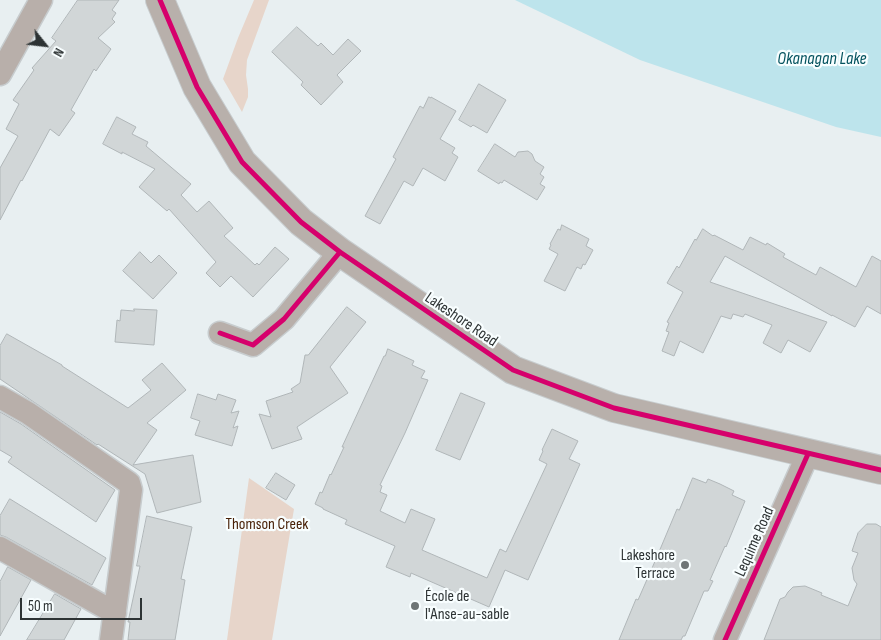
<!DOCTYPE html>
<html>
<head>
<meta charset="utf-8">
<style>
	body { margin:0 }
	#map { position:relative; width:881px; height:640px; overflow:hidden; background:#e8eff1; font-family:"Sofia Sans Condensed",sans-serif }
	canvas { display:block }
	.north { position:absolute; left:20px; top:20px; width:50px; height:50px; -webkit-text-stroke:4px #f8feff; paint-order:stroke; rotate:119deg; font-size:14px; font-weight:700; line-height:20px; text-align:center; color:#2d3334 }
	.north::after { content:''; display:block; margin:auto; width:18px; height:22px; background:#2d3334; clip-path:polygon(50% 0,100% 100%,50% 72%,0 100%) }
	.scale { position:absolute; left:20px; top:598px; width:122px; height:22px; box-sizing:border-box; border:2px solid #2d3334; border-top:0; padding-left:6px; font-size:15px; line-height:18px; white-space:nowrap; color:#2d3334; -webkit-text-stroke:4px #f8feff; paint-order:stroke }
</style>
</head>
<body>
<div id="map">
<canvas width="881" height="640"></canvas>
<div class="north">N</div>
<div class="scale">50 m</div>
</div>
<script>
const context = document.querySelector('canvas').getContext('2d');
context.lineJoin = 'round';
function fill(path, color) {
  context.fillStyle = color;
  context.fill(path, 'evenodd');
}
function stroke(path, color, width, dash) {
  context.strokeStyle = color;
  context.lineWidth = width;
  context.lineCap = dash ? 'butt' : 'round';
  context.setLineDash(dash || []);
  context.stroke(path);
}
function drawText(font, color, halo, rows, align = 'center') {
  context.font = font + ' "Sofia Sans Condensed",sans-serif';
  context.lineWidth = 4.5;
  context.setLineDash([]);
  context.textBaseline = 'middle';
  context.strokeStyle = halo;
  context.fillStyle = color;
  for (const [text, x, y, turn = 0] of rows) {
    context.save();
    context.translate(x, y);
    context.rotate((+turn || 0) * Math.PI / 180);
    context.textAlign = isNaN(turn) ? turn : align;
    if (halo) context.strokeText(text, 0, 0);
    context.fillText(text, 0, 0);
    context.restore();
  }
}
fill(new Path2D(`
	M254,0H269L247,60L246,75L248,89V97L242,112L223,79L238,38Z
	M249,478L294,509L272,640H227Z`), '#e7d5ca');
fill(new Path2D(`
	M515,0H881V137L836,127L640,60Z`), '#bde4ec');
const building = new Path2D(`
	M78,0H119L112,10L116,13L112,19L115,22L98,38L111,49L96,71L94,69L71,110L75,113L59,136L50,129L22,181L21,180L0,220V168L18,136L6,129L19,104L13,100L34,70L32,68L56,41L52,38Z
	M297,27L318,46L321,43L333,55L348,39L361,51L337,75L343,82L321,105L301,85L303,82L272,52Z
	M479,84L506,100L487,133L473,125L471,127L459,120Z
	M429,97L431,98V97L456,111L440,139L455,148L452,153L458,157L445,181L423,168L413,186L404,181L380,224L365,216L396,159L393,157L420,106L423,108Z
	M117,117L136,127L132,134L148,142L146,146L191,184L181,195L197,212L209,201L233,228L224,236L255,265L257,263L259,265L275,247L289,259L253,297L231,276L220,287L206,273L216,262L169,209L167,211L139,187L155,169L122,152V154L103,144Z
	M495,144L515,157L518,152L528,151L532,154L535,161L544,167L540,174L544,177L540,184L545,187L537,200L504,180L502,183L500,182L499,184L478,171Z
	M562,225L589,239L586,246L593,250L585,265L583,264L581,269L577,267L565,291L544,281L558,254L549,249L551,245L550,244L558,229L560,230Z
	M703,229L713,236L714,235L743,250L750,237L766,245L767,243L785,254L783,257L816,275L820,267L856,287L872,256L881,261V314L867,306L855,327L832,315V316L725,256L710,282L827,322L810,352L788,340L781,353L763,343L772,325L745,314L743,317L733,314L731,319L721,316L703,353L680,341L674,356L662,351L669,332L666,331L669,323L667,322L683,292L667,283L677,266L679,268L695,239L696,240Z
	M140,252L151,263L159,255L177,273L153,299L123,271Z
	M347,307L366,322L330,367L348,393L297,427L302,439L272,449L259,414L271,417L266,401L293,392L291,389L300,383L305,355H308Z
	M134,309L157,310L154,345L115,342L117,320L120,321L121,310L134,311Z
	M7,334L62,365V366L128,408L151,390L142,380L162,363L186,390L147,423L157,430L133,465L193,455L201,502L157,513L145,474L98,444L97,445L0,379V346Z
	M388,349L414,361L412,365L425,371L421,378L428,380L405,433L380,485L382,486L380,492L387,495L380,511L405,523L411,509L435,519L422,550L487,578L500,549L506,552L547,464L539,460L543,451L542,450L552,429L578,441L569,459L580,464L528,580L505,570L489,607L411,573L410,577L386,567L395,546L345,524L347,520L323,509V508L315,504L320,492L322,493L330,474L331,475L344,447H342L384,356H385Z
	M461,393L485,403L460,460L436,450Z
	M198,394L216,400L218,394L236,400L231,413L239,411L233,428L238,426L232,446L195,435L200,421L191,418Z
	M0,412L21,424L115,490L96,522L8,462L12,457L0,450Z
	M276,473L295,485L286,500L266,488Z
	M693,478L706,483L708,479L720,484L734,491L732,495L745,501L726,547L725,546L710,580L713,581L708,591H704L685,636H683L681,640H619L636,599L638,600L656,559L677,509L679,510Z
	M10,499L106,558L92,585L6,537L0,535V516Z
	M147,516L192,527L181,579L185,580L175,640H128L130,622H128L140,566H137Z
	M867,524H876L881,527V640H764L780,599L785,597L788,592L793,587L805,586L822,593L821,595L848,606L857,584L854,580L852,568L858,553L852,551L858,533Z
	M8,567L31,580L0,636V582Z
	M55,594L81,609L64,640H27Z`);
fill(building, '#d1d6d7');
stroke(building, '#b0b6b8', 1);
const minor = new Path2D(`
	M0,74L41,0
	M220,333L253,345L284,319L340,252
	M0,397L28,413L129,483L131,490L111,640
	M0,548L115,613
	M725,640L808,454`);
const major = new Path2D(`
	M160,0L197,87L242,162L301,222L340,252L513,370L614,408L881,470`);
stroke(minor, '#c7ccce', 25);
stroke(major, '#c7ccce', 30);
stroke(minor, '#b8afaa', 22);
stroke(major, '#b8b0ab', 28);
stroke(new Path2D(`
	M160,0L197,87L242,162L301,222L340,252L513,370L614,408L881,470
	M220,333L253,345L284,319L340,252
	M725,640L808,454`), '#d6006c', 5);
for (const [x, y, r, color] of [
	[685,565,5,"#6e7576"],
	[415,606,5,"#6e7576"]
]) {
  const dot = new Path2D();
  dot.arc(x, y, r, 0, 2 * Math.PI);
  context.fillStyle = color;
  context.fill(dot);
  stroke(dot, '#f8feff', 2);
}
drawText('16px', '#2d3334', '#f8feff', [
	["Lakeshore Road",461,320,34],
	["Lequime Road",755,542,-66]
]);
drawText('16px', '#492209', '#f8feff', [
	["Thomson Creek",267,525]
]);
drawText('16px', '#2d3334', '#f8feff', [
	["Lakeshore",675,556],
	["Terrace",675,574],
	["École de",425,597,"left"],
	["l'Anse-au-sable",425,615,"left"]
], 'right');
drawText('italic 18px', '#05535f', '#f8feff', [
	["Okanagan Lake",822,59]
]);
</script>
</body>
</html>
